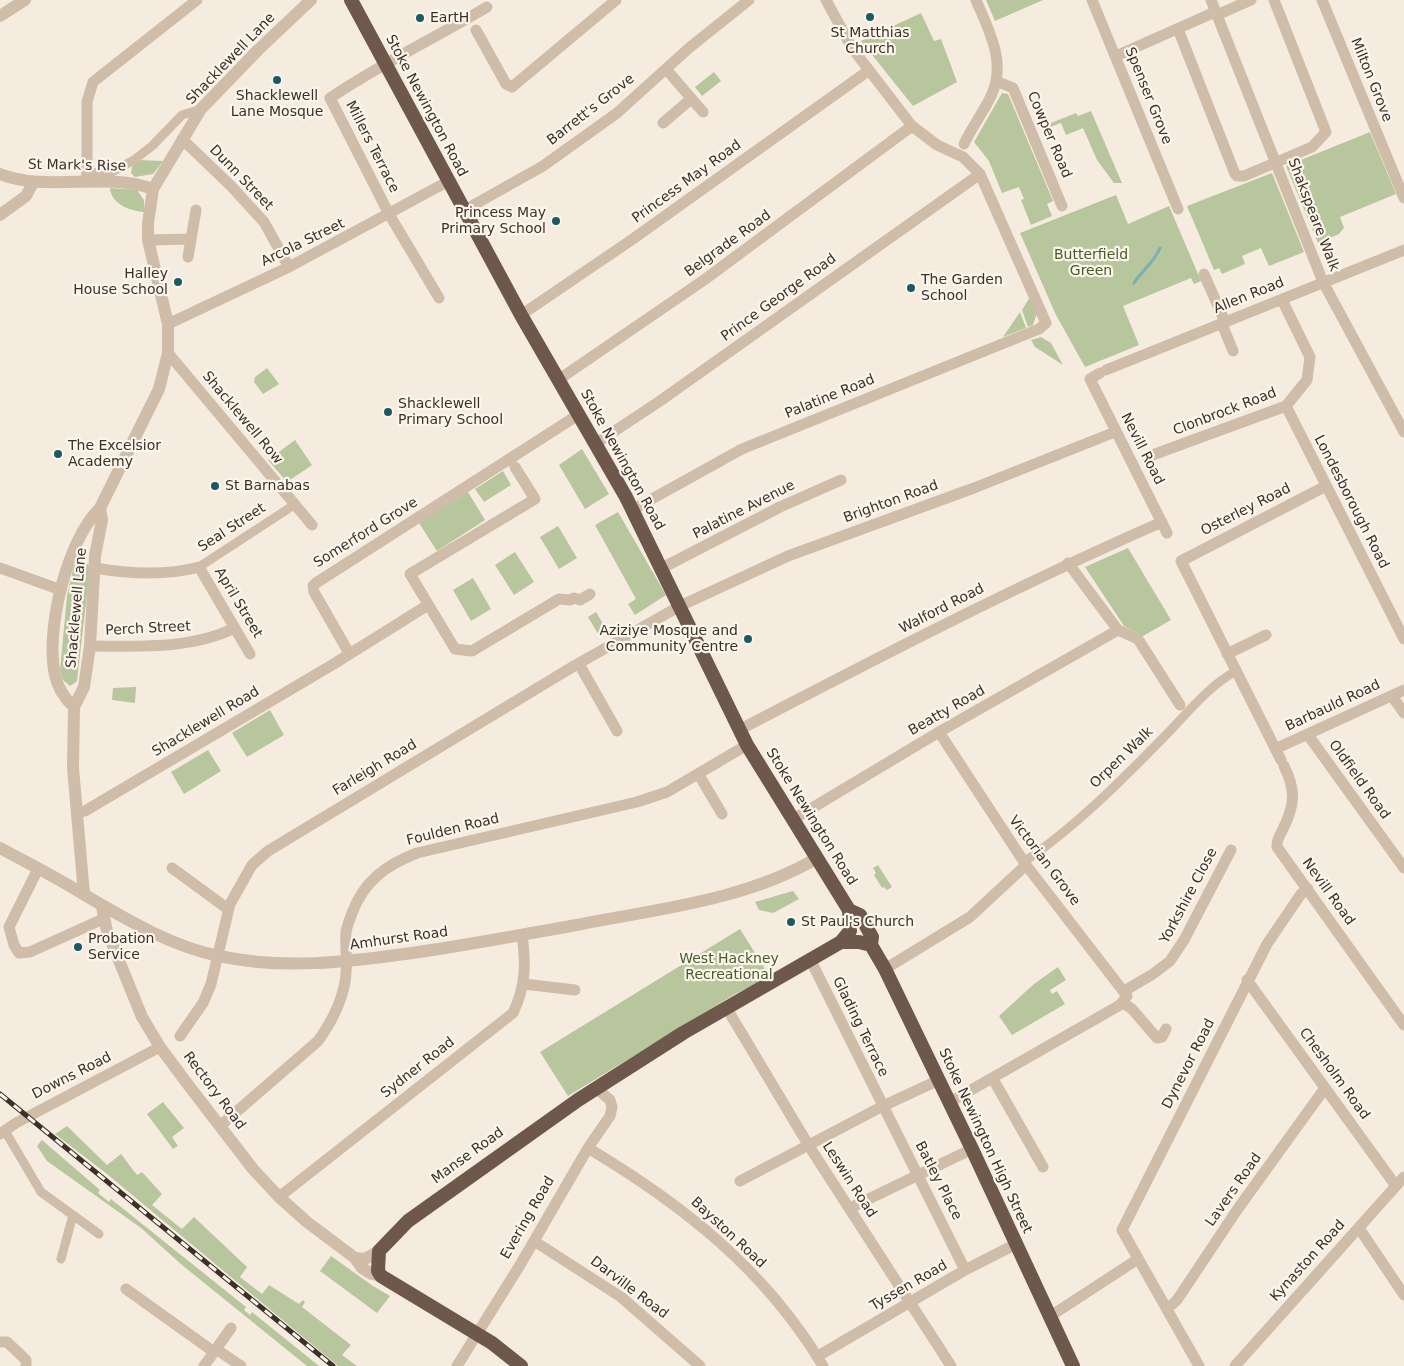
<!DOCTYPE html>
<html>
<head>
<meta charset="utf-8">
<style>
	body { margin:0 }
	canvas { display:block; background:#f5ecdf }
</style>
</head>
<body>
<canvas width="1404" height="1366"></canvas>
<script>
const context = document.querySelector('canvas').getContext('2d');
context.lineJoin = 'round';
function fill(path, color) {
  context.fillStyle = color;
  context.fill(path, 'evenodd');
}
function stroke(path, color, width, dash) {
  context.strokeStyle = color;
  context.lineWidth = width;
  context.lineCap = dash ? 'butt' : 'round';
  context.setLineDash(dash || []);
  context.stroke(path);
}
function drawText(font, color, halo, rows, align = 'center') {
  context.font = font + ' "DejaVu Sans",sans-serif';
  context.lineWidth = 4.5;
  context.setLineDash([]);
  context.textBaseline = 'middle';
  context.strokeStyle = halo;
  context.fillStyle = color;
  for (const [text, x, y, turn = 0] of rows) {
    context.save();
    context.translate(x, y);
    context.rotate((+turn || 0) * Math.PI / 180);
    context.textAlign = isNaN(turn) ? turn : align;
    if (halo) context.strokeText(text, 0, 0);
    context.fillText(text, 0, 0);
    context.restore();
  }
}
fill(new Path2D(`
	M986,0H1043L995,21Z
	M921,13L934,41L941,39L957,82L913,106L861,41Z
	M714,72L721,81L702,96L695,87Z
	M1002,93L1008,94L1053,201L1047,204L1052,216L1031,225L1021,200L1024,199L1019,187L1002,193L989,161L974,142Z
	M1091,111L1122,183H1114L1097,160L1083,128L1066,135L1061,123L1042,130L1041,127L1076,113L1078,116Z
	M1370,132L1396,194L1340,217L1344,228L1339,234L1318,243L1286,166Z
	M138,160L163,161L153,174L135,177L131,173L133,163Z
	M1272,173L1304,252L1269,266L1261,248L1242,256L1245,264L1222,274L1219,268L1214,270L1187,206Z
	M110,188L137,190L144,200V212C130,211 111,204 110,188Z
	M1116,195L1128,224L1169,206L1201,281L1194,284L1191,278L1123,306L1139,345L1085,367L1056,315L1020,233Z
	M1030,297L1037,313L1033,325L1028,327L1022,310Z
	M1020,312L1026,328L1003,337Z
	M1041,337L1051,343L1063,365L1035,347L1031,340Z
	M267,368L279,384L263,394L254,382L255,377Z
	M295,440L312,465L287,482L268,460Z
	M582,449L609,494L585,509L559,465Z
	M503,471L511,485L484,502L475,489Z
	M468,492L485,520L437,551L419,523Z
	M618,512L666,595L635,615L628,604L636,599L595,525Z
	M558,526L577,558L559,569L540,537Z
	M1128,548L1171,620L1143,636L1124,626L1085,567Z
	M515,552L534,582L514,595L495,565Z
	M84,559L90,568L77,681L70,686L63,680L60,670L67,596L74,565L77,561Z
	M473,578L491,609L471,621L453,590Z
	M596,612L608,632L600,637L588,617Z
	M136,687L135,703L112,700L113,688Z
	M270,710L284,735L247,757L232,733Z
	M208,750L221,771L184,794L171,772Z
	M878,865L892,887L887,890L884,887L882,888L874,875L876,873L873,868Z
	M793,891L799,899L773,913L759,910L755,902Z
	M740,929L770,977L735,994L568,1096L540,1052Z
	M1058,967L1066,980L1050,990L1052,994L1057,991L1065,1004L1012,1035L999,1016L1034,984Z
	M163,1102L184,1128L172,1137L178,1146L173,1149L147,1114Z
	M67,1126L107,1165L121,1154L137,1175L142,1172L162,1194L152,1205L182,1229L194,1217L247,1267L240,1277L262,1294L269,1285L299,1304L303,1300L305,1302L302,1307L351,1345L342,1355L357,1366H338L107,1174L55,1134Z
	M42,1140L100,1190L98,1193L109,1202L111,1199L246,1307L244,1310L250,1315L252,1312L319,1366H307L182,1265L141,1228L47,1161L37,1146Z
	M331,1256L373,1286L390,1296L377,1313L320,1271Z`), '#b7c69d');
stroke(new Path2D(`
	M1134,283C1142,270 1154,263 1160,248`), '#7ab1b6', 3);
stroke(new Path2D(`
	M87,173L112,172L134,160L152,146L182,115L201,109
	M199,567L294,505
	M1024,862C1075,827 1120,782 1163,738C1186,715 1208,686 1236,671
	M5,1131L41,1192L99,1234
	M61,1259L73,1215`), '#cfbca9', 9);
stroke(new Path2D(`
	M1092,0L1178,209
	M1211,0L1323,282L1404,432
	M1322,0L1404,198
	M1217,15L1251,0
	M1178,29L1235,174L1237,176H1244L1312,147L1326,132L1274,0
	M476,30L506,84L512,87L616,0
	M1116,56L1215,12
	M666,69L703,112
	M996,81L1013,88L1062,206
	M663,123L691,99
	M182,139L231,186L264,222L289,267
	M964,144C972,127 983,113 991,96C1007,63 989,31 976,0
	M85,181L87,173V102L93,82L197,0
	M463,211L543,166L617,113L689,48L749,0
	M148,240L191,239
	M188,257L196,210
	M1204,274L1225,322
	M439,298L389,214L330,98C380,64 435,38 487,7
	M521,315L630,241L868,71
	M168,324L289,267L447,182
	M1222,324L1233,351
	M168,353L312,525
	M1106,370L1404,250
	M1100,373L1090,379L1167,533
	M558,380L704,280L912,126
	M1286,406L1404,639
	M595,444L660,401L980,174
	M1147,457L1286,406L1307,380L1310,357L1282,300
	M515,467L535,499L410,574L455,649L472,651L559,599L570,600L574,598L580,600L590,594
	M632,510L742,449L1039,329L1046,323L980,174L963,157L937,145L912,126L852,48L826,0
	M1068,563L1118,630L1138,639L1180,705
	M0,568L61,590
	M95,568C129,574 165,576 199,567L250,654
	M662,568L780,507L841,480
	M90,646C139,646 189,650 235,628
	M349,653L314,592L313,586L316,583L578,415
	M1227,654L1266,635
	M579,664L617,731
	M1392,696L1404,713
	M739,730C879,657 1018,585 1162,522
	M939,732L1026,865L1127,996L1120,1005L950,1102
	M1308,735L1404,868
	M1275,749L1404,690
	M1281,760L1181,561L1326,486
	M1284,766C1296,790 1295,805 1283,829C1280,835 1276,841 1277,847L1404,1025
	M699,775L722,814
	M77,813L85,811L332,665L428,605
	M792,820L939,732L1118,630
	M172,868L228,909
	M38,869L9,927L14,945L19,953L30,952L103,919
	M811,961L965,1270
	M885,969L970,917L1026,865
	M1247,980L1396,1186
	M524,984L575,990
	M1124,991L1153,974L1170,961L1184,940L1231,850
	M1123,1003L1132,1009L1157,1038L1162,1037L1166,1029
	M726,1007L809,1146L951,1366
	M180,1036L203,1003L211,984L230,904L252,865L268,851L574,666L680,606L788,556L974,488L1115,432
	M993,1079L1043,1167
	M220,1126L318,1041C331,1023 341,1004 345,982C348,965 345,949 346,932C347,926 350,919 352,913C364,881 386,865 417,853L637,802L667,792L747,745
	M0,1134L16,1123L160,1047
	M588,1148C683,1205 765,1269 823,1366
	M740,1181L883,1106L939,1080
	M279,1197L513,1013C526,986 526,963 522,935
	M850,1208L972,1149
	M1359,1228L1404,1295
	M534,1241L621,1297L700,1366
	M126,1289L214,1352
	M1167,1309L1177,1300L1237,1210L1325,1088
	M1049,1317L1138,1259
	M0,1342H7L26,1360V1366
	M216,1349L241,1366
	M818,1356L965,1270L1016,1244
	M204,1366L231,1328
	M457,1366L520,1265L588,1148L610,1116L612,1107L610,1100L596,1088
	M1199,1366L1122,1230L1267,944L1301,894L1308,889
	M1235,1366L1404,1177`), '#cfbca9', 11);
stroke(new Path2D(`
	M0,16L25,0
	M0,174C50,193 103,171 153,189
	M0,215L26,196L33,183
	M74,707C64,698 58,689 55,675C45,630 67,540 100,508L159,389L168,353V324L148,240V223L153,189L201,109L258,50L311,0
	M0,848C28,863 56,877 83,894C126,919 170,946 219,956C284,970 347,962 412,953C469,945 525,934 582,924C659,909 749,899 817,858
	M84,894L73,768L74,707L84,687L90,646L95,556L102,520L100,508
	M102,907L107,931L142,1017L160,1047L189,1086L253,1169L279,1197L307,1222L355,1258L362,1268L372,1274L381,1276
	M355,1258L365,1259L379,1251`), '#cfbca9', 12);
stroke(new Path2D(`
	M351,0L521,315L626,497L747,745L849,910L860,915L872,937L871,945L885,969L972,1149L1073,1366
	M841,942H859L871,945
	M521,1366L492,1343L381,1276L378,1271L379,1251L408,1221L578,1100L683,1033L841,942L850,931L849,910`), '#6e584c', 14);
const rail = new Path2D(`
	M0,1094L333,1366`);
stroke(rail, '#3c3029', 5);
stroke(rail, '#fcf5ec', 3, [9]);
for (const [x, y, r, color] of [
	[870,17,5,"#1a5a62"],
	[420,18,5,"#1a5a62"],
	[277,80,5,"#1a5a62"],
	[556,221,5,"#1a5a62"],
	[178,282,5,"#1a5a62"],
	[911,288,5,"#1a5a62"],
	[388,412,5,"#1a5a62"],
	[58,454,5,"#1a5a62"],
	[215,486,5,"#1a5a62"],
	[748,639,5,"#1a5a62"],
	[791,922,5,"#1a5a62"],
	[78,947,5,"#1a5a62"]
]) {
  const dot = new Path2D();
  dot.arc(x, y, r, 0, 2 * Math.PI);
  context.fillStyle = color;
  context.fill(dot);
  stroke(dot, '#fcf5ec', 2);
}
drawText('14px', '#3c3029', '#fcf5ec', [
	["EartH",430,18],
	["St Matthias",870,33,"center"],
	["Church",870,49,"center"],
	["Shacklewell",277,96,"center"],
	["Lane Mosque",277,112,"center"],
	["Princess May",546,213,"right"],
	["Primary School",546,229,"right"],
	["Halley",168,274,"right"],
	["House School",168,290,"right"],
	["The Garden",921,280],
	["School",921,296],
	["Shacklewell",398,404],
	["Primary School",398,420],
	["The Excelsior",68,446],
	["Academy",68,462],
	["St Barnabas",225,486],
	["Aziziye Mosque and",738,631,"right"],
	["Community Centre",738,647,"right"],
	["St Paul's Church",801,922],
	["Probation",88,939],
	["Service",88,955]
], 'left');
drawText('14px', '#3c3029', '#fcf5ec', [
	["Shacklewell Lane",231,59,-46],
	["Milton Grove",1371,80,68],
	["Spenser Grove",1148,96,68],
	["Stoke Newington Road",426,106,62],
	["Barrett's Grove",591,110,-38],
	["Cowper Road",1049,135,67],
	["Millers Terrace",372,147,63],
	["St Mark's Rise",77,166,1],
	["Dunn Street",241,178,46],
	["Princess May Road",687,182,-36],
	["Shakspeare Walk",1313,215,69],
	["Arcola Street",303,243,-26],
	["Belgrade Road",728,244,-36],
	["Allen Road",1249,296,-22],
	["Prince George Road",779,298,-36],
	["Palatine Road",830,397,-22],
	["Clonbrock Road",1225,412,-21],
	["Shacklewell Row",242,418,50],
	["Nevill Road",1142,449,63],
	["Stoke Newington Road",622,460,61],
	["Brighton Road",891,502,-20],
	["Londesborough Road",1351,502,63],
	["Palatine Avenue",744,510,-27],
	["Osterley Road",1246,510,-27],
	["Seal Street",232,528,-33],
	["Somerford Grove",366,533,-32],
	["April Street",238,603,59],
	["Shacklewell Lane",77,608,-85],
	["Walford Road",942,609,-27],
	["Perch Street",148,629,-3],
	["Barbauld Road",1333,706,-25],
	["Beatty Road",947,711,-30],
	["Shacklewell Road",206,722,-31],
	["Orpen Walk",1122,758,-44],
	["Farleigh Road",375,768,-31],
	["Oldfield Road",1359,780,54],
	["Stoke Newington Road",811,817,58],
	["Foulden Road",453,830,-14],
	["Victorian Grove",1044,861,53],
	["Nevill Road",1328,892,54],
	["Yorkshire Close",1189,896,-62],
	["Amhurst Road",399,939,-8],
	["Glading Terrace",860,1027,64],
	["Dynevor Road",1189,1064,-63],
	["Sydner Road",418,1068,-38],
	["Chesholm Road",1334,1074,54],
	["Downs Road",72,1076,-27],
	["Rectory Road",214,1091,53],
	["Stoke Newington High Street",985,1141,65],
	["Manse Road",468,1156,-36],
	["Leswin Road",849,1180,57],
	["Batley Place",938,1181,63],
	["Lavers Road",1234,1190,-55],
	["Evering Road",528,1218,-60],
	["Bayston Road",728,1233,43],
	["Kynaston Road",1308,1261,-48],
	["Tyssen Road",909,1286,-30],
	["Darville Road",629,1288,37]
]);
drawText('14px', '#485d2a', '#fcf5ec', [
	["Butterfield",1091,255],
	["Green",1091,271],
	["West Hackney",729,959],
	["Recreational",729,975]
]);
</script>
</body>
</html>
